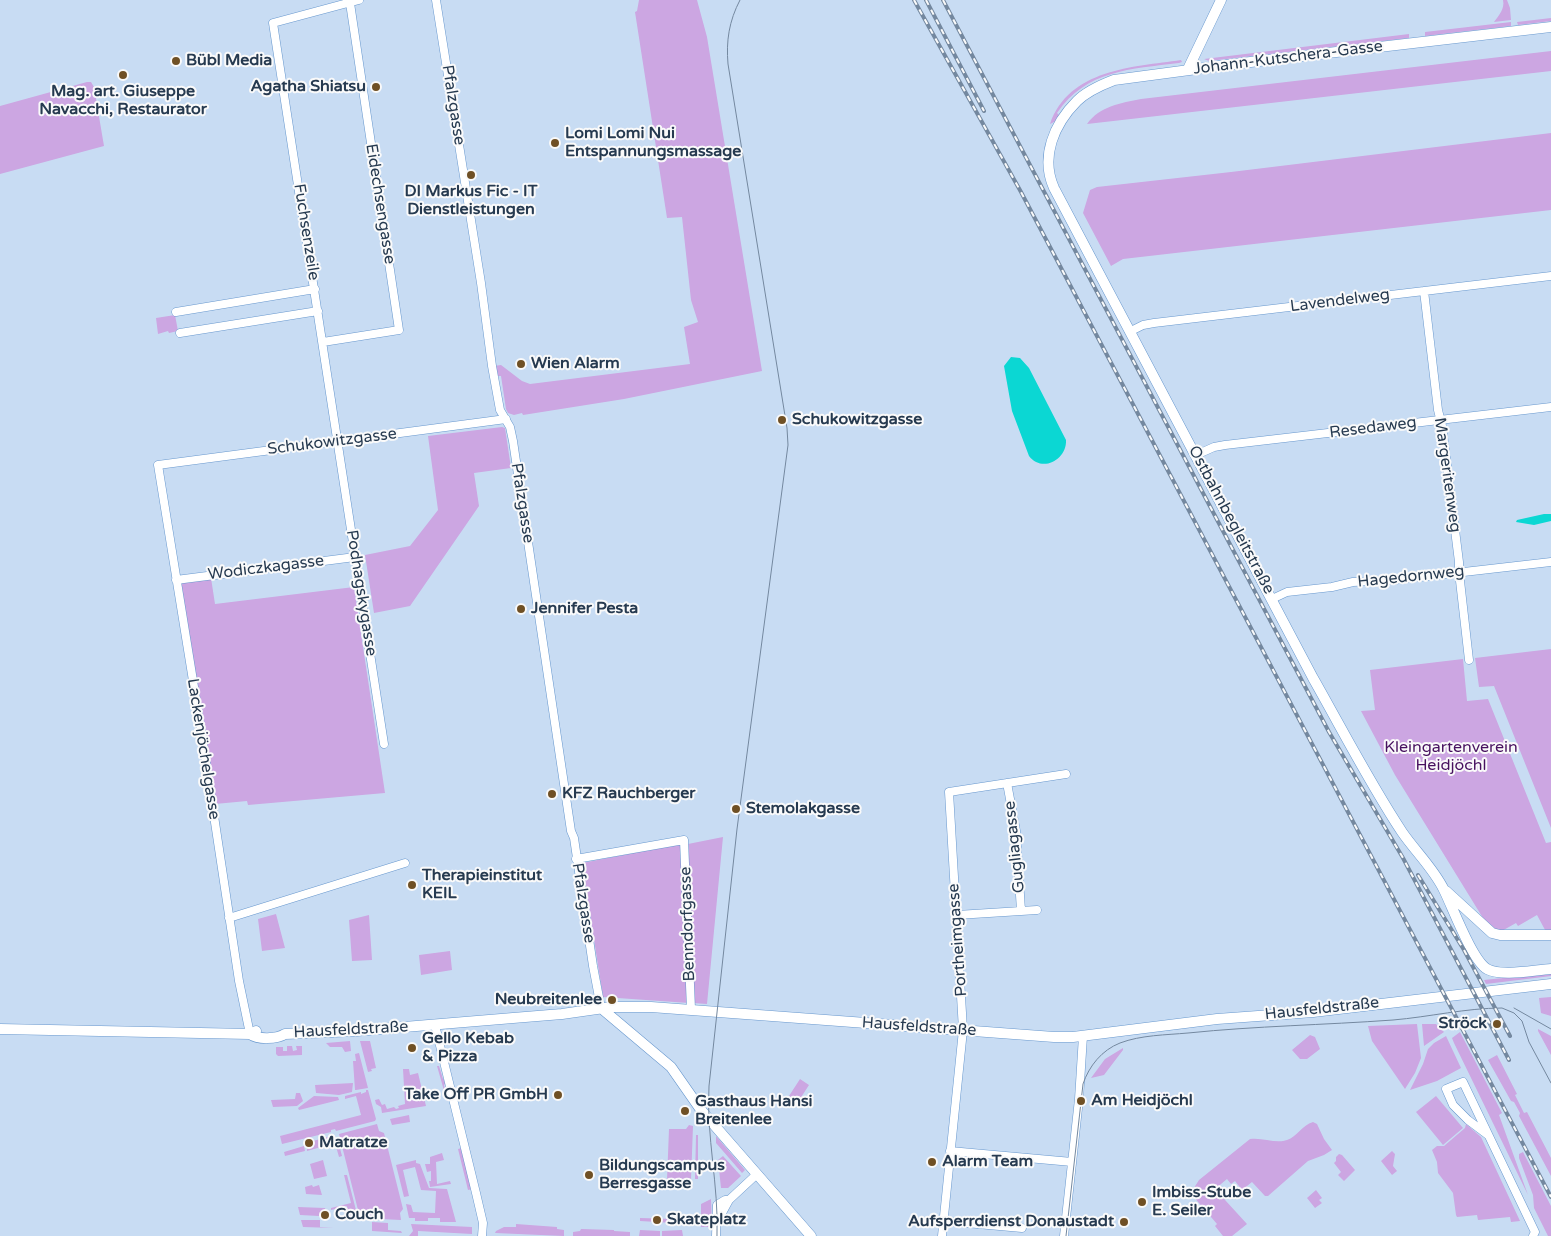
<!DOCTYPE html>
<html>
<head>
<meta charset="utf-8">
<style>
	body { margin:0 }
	canvas { display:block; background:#c8dcf3 }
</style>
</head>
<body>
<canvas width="1551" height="1236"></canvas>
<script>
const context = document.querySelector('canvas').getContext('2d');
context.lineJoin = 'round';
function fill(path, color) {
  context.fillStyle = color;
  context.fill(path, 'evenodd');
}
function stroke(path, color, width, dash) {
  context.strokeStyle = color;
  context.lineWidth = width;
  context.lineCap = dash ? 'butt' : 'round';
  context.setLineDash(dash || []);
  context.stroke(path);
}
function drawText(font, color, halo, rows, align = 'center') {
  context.font = font + ' "Varela Round",sans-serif';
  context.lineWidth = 4;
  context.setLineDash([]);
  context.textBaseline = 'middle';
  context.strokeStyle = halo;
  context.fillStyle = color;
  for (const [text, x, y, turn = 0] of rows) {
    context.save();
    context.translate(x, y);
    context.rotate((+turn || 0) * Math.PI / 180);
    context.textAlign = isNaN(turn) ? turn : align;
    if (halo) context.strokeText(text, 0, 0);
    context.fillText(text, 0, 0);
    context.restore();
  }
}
fill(new Path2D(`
	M639,0H697L707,37L762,371L624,399L523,415L522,413L514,415L508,413L506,409L501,376H497L494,366L501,365L522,381L530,384L690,364L684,327L698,322L691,300L682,217L667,218L635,12L637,11Z
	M1503,0H1507L1510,8L1511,20L1494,22C1499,15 1505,9 1503,0Z
	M1551,18V21L1518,25L1517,22Z
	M1511,22V26L1425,36V32Z
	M1409,34V38L1209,61L1204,59Z
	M1551,51V71L1087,124C1100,106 1121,103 1141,99Z
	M1181,60L1182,62L1179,63C1131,69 1086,70 1057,113L1059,115L1056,121L1050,124C1069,69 1133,67 1181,60Z
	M87,82H91L94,87L104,146L0,174V106Z
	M1551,133V210L1123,259L1111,266L1083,213L1090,190L1097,187L1231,172Z
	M175,315L178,331L169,333L168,331L158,334L156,318Z
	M502,427L505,428L511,468L474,473L479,506L410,606L374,613L365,555L410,546L438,510L428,436Z
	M211,578L215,604L354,587L385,793L248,805L247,801L215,804L180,583Z
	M1551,649V828L1494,686L1479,687L1475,658Z
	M1463,659L1467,701L1488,699L1546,843L1551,842V941L1537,915L1518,926L1516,923L1500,932L1486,923L1395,775L1361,711L1375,710L1370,670Z
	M723,837L707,1004L693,1003L688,844Z
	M680,844L689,1003L603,997L582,863Z
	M276,914L285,948L262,951L258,919Z
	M369,915L372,960L352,961L349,920Z
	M450,951L452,970L421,975L419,955Z
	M1551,973V976L1486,984L1484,980Z
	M1551,997V1016L1541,1013L1539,998Z
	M1417,1024L1421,1058L1415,1073L1405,1089L1372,1041L1368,1026Z
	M1422,1024H1436L1444,1032L1424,1046Z
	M1538,1029L1551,1036V1055L1538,1031Z
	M1460,1032L1502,1113L1499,1115L1528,1195L1454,1043L1452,1038Z
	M1310,1035L1315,1037L1320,1049L1307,1059H1300L1292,1050Z
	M1446,1036L1461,1068L1437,1081L1410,1090L1423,1064L1428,1049L1434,1043Z
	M350,1041L351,1051L345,1052L342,1047H330L326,1043Z
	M360,1041H370L376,1068L371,1069L372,1071L368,1072Z
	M287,1046H292L293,1051L297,1050L296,1046H302V1055L278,1056L276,1054V1047H283V1051H287Z
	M1123,1048V1050L1104,1075L1091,1078L1105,1059Z
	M359,1053L368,1088L356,1090H355L353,1061H356L355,1054Z
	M1497,1055L1517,1094L1515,1095L1524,1113L1527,1112L1551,1158V1176L1519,1116L1520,1113L1514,1102L1511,1101L1488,1060Z
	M437,1066H439L443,1079L445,1080L446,1083L444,1085L447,1097L450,1098L447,1101Z
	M403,1069H409L410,1075L418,1073L426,1106L382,1113L381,1107L376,1104L375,1100L379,1099L382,1105L385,1104L387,1109L394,1107L396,1109L399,1108L398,1106L405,1104Z
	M800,1079L809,1085L798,1102L789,1096Z
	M353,1083L352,1092L339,1095L316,1093L315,1085Z
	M366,1090H368L376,1119L375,1121L336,1131L335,1129L331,1130V1132L282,1144L280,1136L361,1115L356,1096L345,1099V1096L361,1092V1094L366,1092Z
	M1157 1099a7 7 0 1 1 14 0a7 7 0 1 1-14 0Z
	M296,1093H300L303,1101L297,1106L273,1107L271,1100L295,1099Z
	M314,1096L338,1097L339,1100L299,1110L298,1108Z
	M1436,1096L1463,1128L1443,1145L1416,1112Z
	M409,1115L410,1122L392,1125L390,1119Z
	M1313,1122L1317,1124L1324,1139L1332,1150L1324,1155L1308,1161L1268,1196H1265L1252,1182L1242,1190L1235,1181L1231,1184L1227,1179L1215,1189L1247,1224L1232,1236H1223L1215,1226L1217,1224L1193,1196L1192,1191L1199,1180L1250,1139C1262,1137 1276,1144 1287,1140C1297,1137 1302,1125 1313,1122Z
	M377,1124L379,1131L384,1133L403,1209L400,1213L401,1220L360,1218L339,1134Z
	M1466,1124L1481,1137L1520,1221L1511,1222L1510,1217L1478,1220L1477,1215L1457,1217L1456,1215L1453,1193L1438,1173L1437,1162L1432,1150L1437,1146H1444L1465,1128Z
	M689,1125L693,1126L691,1180H667L669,1129H686Z
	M696,1135H698V1179H695Z
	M331,1136L333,1142L338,1141L342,1156L339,1157L335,1143L307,1151V1149L314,1147L313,1141Z
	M716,1136L745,1170L742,1173L716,1143Z
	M304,1146L305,1151L285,1156L284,1152Z
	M462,1148L472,1189L468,1190L458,1149Z
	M1392,1151L1395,1154L1393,1166L1397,1171L1392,1175L1381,1161Z
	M1523,1152L1551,1206V1236H1548L1534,1208L1533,1195L1519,1158V1154Z
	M442,1153L444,1160L436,1162L437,1184L450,1181L451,1184L430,1187L429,1181H431V1171L427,1172L425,1164H430V1157Z
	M1339,1154L1342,1155L1355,1170L1344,1181L1338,1175L1341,1172L1334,1163L1336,1161V1157Z
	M723,1156L741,1176L728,1188H721L718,1160Z
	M323,1160L327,1176L314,1179L310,1164Z
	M416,1160V1163L420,1164L429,1188L447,1189L456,1222H440V1218H428V1221H415V1218H409L406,1204L411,1205L413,1212L435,1213L436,1191L421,1190L415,1167L403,1170L409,1196L404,1197L396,1165Z
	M344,1175H347L358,1218H346L347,1206L331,1210V1208L351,1203Z
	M312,1185L313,1187L319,1185L322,1195L306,1194L305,1187Z
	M1316,1190L1322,1198L1319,1200L1322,1203L1315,1208L1307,1198Z
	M711,1199L712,1227H701V1204Z
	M298,1207L325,1208L326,1213L320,1212L319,1216L300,1215Z
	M640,1218L674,1219V1223L640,1221Z
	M301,1220H320V1227L334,1228L303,1227Z
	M372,1222L388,1223V1230L401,1231L402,1233L372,1231Z
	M411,1224L472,1227V1234L418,1231V1236H409L413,1231Z
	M516,1224L557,1227V1229L564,1230V1236L495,1233L496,1231L504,1227H516Z
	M581,1229L614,1230V1231L630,1232V1236H573V1232L580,1231Z
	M640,1230L660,1231V1236H639Z
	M682,1230L683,1236H662V1231Z`), '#cca6e2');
fill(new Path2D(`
	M1011,357L1020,358L1029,368L1066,440C1067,460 1042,473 1029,456L1012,411L1004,366Z
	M1544,514H1551V521L1534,525L1516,522L1517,520Z`), '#0bd7d3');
const minor = new Path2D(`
	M359,0L273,23L384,744
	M436,0L481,283L492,366L500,410L510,427L513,441L571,831L574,838L593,966L601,1008
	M1424,291L1438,410L1442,426L1459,562V572L1469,660
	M176,312L315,289
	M1131,331L1143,325L1154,323L1551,276
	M180,333L318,311
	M323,342L399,330L350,3
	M1196,455L1214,447L1225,445L1551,407
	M176,580L355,557
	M1272,599L1287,592L1332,587L1353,582L1394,580L1551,562
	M1007,783L1016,831L1021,911
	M576,859L684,840L691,1009
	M957,915L1037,910
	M229,918L405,863
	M435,1025L476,1193L483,1223L482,1236
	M250,1034L239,981L201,730L158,465L506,419
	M1488,1135L1468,1120L1453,1105L1446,1089L1463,1082L1535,1232L1533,1236
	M950,1151L1072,1162
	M944,1221L1022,1228
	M717,1222L729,1200
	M716,1236L717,1205L725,1200H729L757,1174
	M942,1236L963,1030L949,792L1066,774
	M1064,1236L1079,1099L1083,1036`);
const tertiary = new Path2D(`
	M1551,27L1242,63L1114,80C1101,85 1087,91 1077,101C1054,124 1040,157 1054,188L1313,678C1342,729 1369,782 1402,832C1415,851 1434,869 1444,890C1453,908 1472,960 1487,969C1502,977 1534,970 1551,969
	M1188,69L1221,0
	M1446,891L1492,933L1500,935H1551
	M601,1008L671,1067L701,1110L811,1236
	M0,1029L250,1034L256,1031
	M250,1034C258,1040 277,1039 285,1034L356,1031L513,1018L562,1014L611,1007H651L1054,1037H1073L1217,1019L1313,1012L1551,984`);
stroke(minor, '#6898ce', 9);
stroke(tertiary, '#6898ce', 11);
stroke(minor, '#fff', 8);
stroke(tertiary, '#fff', 10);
stroke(new Path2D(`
	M1514,1008L1551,1029
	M717,1236C719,1186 706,1136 709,1086L737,829L788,445L787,428L728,64C726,41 729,21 740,0
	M1066,1236L1083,1084C1089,1066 1102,1050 1120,1043C1141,1035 1166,1035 1188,1033C1256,1026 1324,1025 1393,1020C1429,1017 1466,1008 1502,1008L1514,1013L1522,1021L1529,1042L1551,1083`), '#74889f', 1);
const rail = new Path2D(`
	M914,0L1021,192L1551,1197
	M926,0L984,111
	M943,0L1329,732L1403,858L1509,1060
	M1418,875L1464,950L1510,1036`);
stroke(rail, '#74889f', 4);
stroke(rail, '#fafafa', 2, [5.5]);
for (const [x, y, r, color] of [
	[176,61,5,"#6f5025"],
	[123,75,5,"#6f5025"],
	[376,87,5,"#6f5025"],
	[555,143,5,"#6f5025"],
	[471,175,5,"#6f5025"],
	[521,364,5,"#6f5025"],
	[782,420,5,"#6f5025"],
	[521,609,5,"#6f5025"],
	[552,794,5,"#6f5025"],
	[736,809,5,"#6f5025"],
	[412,885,5,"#6f5025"],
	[612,1000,5,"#6f5025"],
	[1497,1024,5,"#6f5025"],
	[412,1048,5,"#6f5025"],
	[558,1095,5,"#6f5025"],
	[1081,1101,5,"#6f5025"],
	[685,1111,5,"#6f5025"],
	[309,1143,5,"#6f5025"],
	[932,1162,5,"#6f5025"],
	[589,1175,5,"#6f5025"],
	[1142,1202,5,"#6f5025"],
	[325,1215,5,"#6f5025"],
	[657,1220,5,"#6f5025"],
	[1124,1222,5,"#6f5025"]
]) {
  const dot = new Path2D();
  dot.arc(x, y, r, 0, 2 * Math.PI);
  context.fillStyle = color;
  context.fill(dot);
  stroke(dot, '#fafafa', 2);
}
drawText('16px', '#263a50', '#fafafa', [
	["Johann-Kutschera-Gasse",1288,58,-7],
	["Pfalzgasse",453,105,81],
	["Eidechsengasse",380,204,81],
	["Fuchsenzeile",306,232,81],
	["Lavendelweg",1340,301,-7],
	["Resedaweg",1373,428,-7],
	["Schukowitzgasse",332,442,-7],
	["Margeritenweg",1447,475,82],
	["Pfalzgasse",522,503,81],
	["Ostbahnbegleitstraße",1231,520,62],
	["Wodiczkagasse",266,568,-7],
	["Hagedornweg",1411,577,-6],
	["Podhagskygasse",361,593,81],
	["Lackenjöchelgasse",203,749,81],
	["Gugliagasse",1015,847,-96],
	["Pfalzgasse",583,903,81],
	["Benndorfgasse",688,924,-92],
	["Portheimgasse",958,940,-94],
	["Hausfeldstraße",1322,1009,-6],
	["Hausfeldstraße",919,1027,4],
	["Hausfeldstraße",351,1030,-3]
]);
drawText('bold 16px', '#263a50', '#fafafa', [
	["Bübl Media",186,61],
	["Agatha Shiatsu",366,87,"right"],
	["Mag. art. Giuseppe",123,92,"center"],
	["Navacchi, Restaurator",123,110,"center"],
	["Lomi Lomi Nui",565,134],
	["Entspannungsmassage",565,152],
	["DI Markus Fic - IT",471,192,"center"],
	["Dienstleistungen",471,210,"center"],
	["Wien Alarm",531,364],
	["Schukowitzgasse",792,420],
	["Jennifer Pesta",531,609],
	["KFZ Rauchberger",562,794],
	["Stemolakgasse",746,809],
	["Therapieinstitut",422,876],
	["KEIL",422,894],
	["Neubreitenlee",602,1000,"right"],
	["Ströck",1487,1024,"right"],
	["Gello Kebab",422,1039],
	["& Pizza",422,1057],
	["Take Off PR GmbH",548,1095,"right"],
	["Am Heidjöchl",1091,1101],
	["Gasthaus Hansi",695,1102],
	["Breitenlee",695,1120],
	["Matratze",319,1143],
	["Alarm Team",942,1162],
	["Bildungscampus",599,1166],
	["Berresgasse",599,1184],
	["Imbiss-Stube",1152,1193],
	["E. Seiler",1152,1211],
	["Couch",335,1215],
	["Skateplatz",667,1220],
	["Aufsperrdienst Donaustadt",1114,1222,"right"]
], 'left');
drawText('16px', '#47115f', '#fafafa', [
	["Kleingartenverein",1451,748],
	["Heidjöchl",1451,766]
]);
</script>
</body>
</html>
